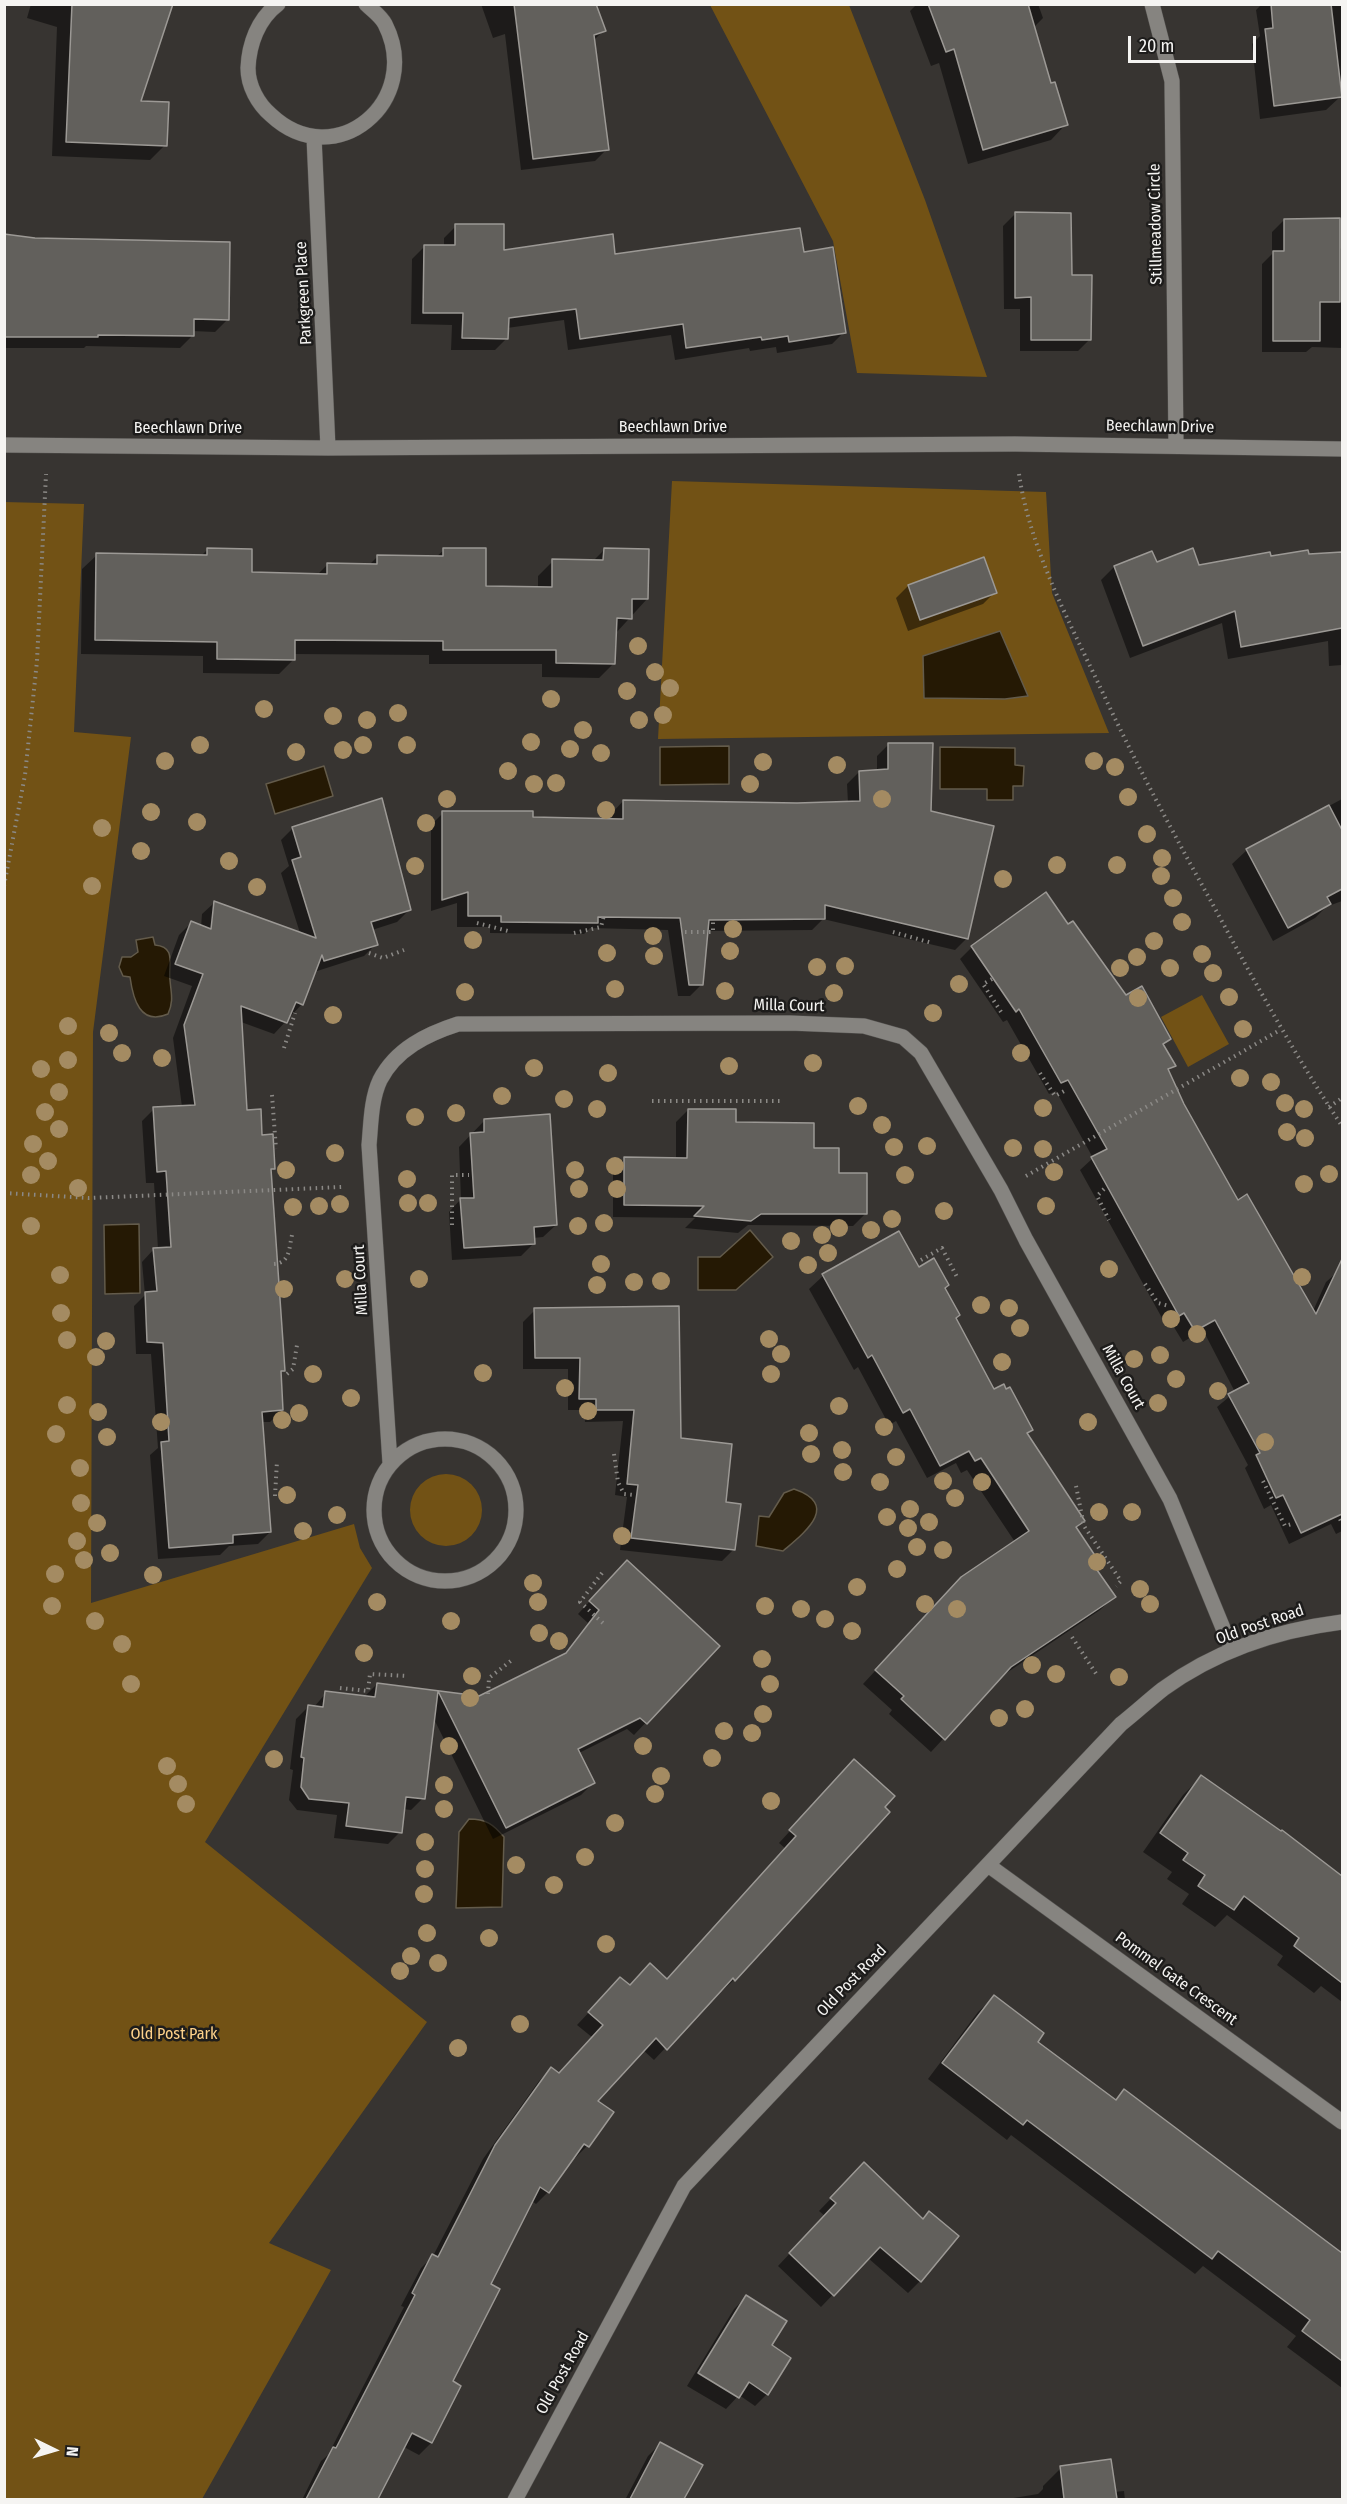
<!DOCTYPE html>
<html>
<head>
<meta charset="utf-8">
<style>
	body { margin:0 }
	#map { position:relative; width:1347px; height:2504px; overflow:hidden; background:#373431; font-family:"Fira Sans Condensed",sans-serif }
	canvas { display:block }
	.frame { position:absolute; inset:0; border:6px solid #f5f4f2; pointer-events:none }
	.north { position:absolute; left:24px; top:2420px; width:60px; height:60px; -webkit-text-stroke:4px #1d1c1b; paint-order:stroke; rotate:95deg; font-size:16px; font-weight:700; line-height:24px; text-align:center; color:#f5f4f2 }
	.north::after { content:''; display:block; margin:auto; width:21px; height:27px; background:#f5f4f2; clip-path:polygon(50% 0,100% 100%,50% 72%,0 100%) }
	.scale { position:absolute; left:1128px; top:36px; width:128px; height:27px; box-sizing:border-box; border:3px solid #f5f4f2; border-top:0; padding-left:8px; font-size:18px; line-height:21px; white-space:nowrap; color:#f5f4f2; -webkit-text-stroke:4px #1d1c1b; paint-order:stroke }
</style>
</head>
<body>
<div id="map">
<canvas width="1347" height="2504"></canvas>
<div class="frame"></div>
<div class="north">N</div>
<div class="scale">20 m</div>
</div>
<script>
const context = document.querySelector('canvas').getContext('2d');
context.lineJoin = 'round';
function fill(path, color) {
  context.fillStyle = color;
  context.fill(path, 'evenodd');
}
function stroke(path, color, width, dash) {
  context.strokeStyle = color;
  context.lineWidth = width;
  context.lineCap = dash ? 'butt' : 'round';
  context.setLineDash(dash || []);
  context.stroke(path);
}
function drawText(font, color, halo, rows, align = 'center') {
  context.font = font + ' "Fira Sans Condensed",sans-serif';
  context.lineWidth = 5;
  context.setLineDash([]);
  context.textBaseline = 'middle';
  context.strokeStyle = halo;
  context.fillStyle = color;
  for (const [text, x, y, turn = 0] of rows) {
    context.save();
    context.translate(x, y);
    context.rotate((+turn || 0) * Math.PI / 180);
    context.textAlign = isNaN(turn) ? turn : align;
    if (halo) context.strokeText(text, 0, 0);
    context.fillText(text, 0, 0);
    context.restore();
  }
}
fill(new Path2D(`
	M710,5H849L925,200L987,377L857,373L833,241Z
	M672,481L1046,492L1052,593L1109,733L658,739Z
	M4,502L84,504L74,732L131,737L93,1032L91,1603L354,1524L360,1548L372,1568L205,1842L427,2022L269,2243L331,2270L202,2499H5Z
	M1202,995L1229,1044L1188,1067L1161,1017Z
	M410 1510a36 36 0 1 1 72 0a36 36 0 1 1-72 0Z`), '#725215');
const water = new Path2D(`
	M1000,631L1028,696L1005,699L924,698L923,656Z
	M729,746V784L660,785V747Z
	M940,747L1015,748V765L1024,766L1023,786H1013V800H987V789H940Z
	M324,766L333,796L275,814L266,784Z
	M153,937L155,945C177,947 168,965 170,980C171,993 174,1001 168,1014C140,1026 133,999 130,977L123,976L119,967L122,957H131L138,952L136,940Z
	M139,1224L140,1293L105,1294L104,1225Z
	M750,1230L773,1257L736,1290H698V1257H720Z
	M794,1489C841,1505 804,1533 783,1551L756,1546L759,1516L769,1517L784,1493Z
	M469,1819C486,1819 493,1824 504,1837L502,1907L456,1908L459,1832Z`);
fill(water, '#251904');
stroke(water, '#635b4b', 1.5);
fill(new Path2D(`
	M31,4H172L139,102L165,145L150,160L52,156L57,27L27,18Z
	M481,4H594L604,30L593,41L607,149L595,161L521,170L505,34L493,38Z
	M917,4H1038L1043,18L1033,28L1050,85L1066,124L1051,140L968,164L939,63L931,66L910,11Z
	M1262,4H1342V82H1339L1340,97L1326,110L1260,119L1252,44L1260,36L1256,10Z
	M1015,214L1070,277L1090,339L1078,351H1020V309H1004L1003,226Z
	M1284,220L1338,248L1342,249V348L1312,347L1306,352H1262V264L1272,254V232Z
	M456,226L502,252L614,256L803,253L844,332L832,344L777,353L776,347L750,351L749,348L675,360L671,335L568,350L564,320L507,328V338L495,350H451L452,325L411,324L412,259L424,247H444V238Z
	M4,236L227,320L215,332L192,331V336L180,348L86,346L84,348H4Z
	M208,549L251,574L317,575L327,565H369L378,556L436,557L444,550L484,588H538V576L553,561L592,562L604,550L647,599L616,633L614,663L599,678L542,677V664H429V655L293,654V660L279,674L203,673V656L81,654L82,569L97,555L200,557Z
	M1342,553V665L1329,666L1328,641L1228,659L1222,623L1130,658L1101,580L1114,567L1156,564L1198,567L1270,558Z
	M908,586L995,592L983,604L908,631L896,598Z
	M889,744L930,813L967,938L955,950L823,919L812,930L706,931L702,984L690,996H678L668,930L590,928L584,934L490,933V927H457V903L431,911V825L443,813L532,819L612,820V813L623,801L797,805L848,803L847,784L859,772L877,771V756Z
	M1342,799V901L1326,907L1315,918L1273,941L1232,864L1247,850Z
	M293,828L409,910L397,922L372,930L376,944L364,956L314,972L302,1004L274,1034L241,1022L246,1112L261,1137L273,1169L270,1172L283,1370L280,1373L282,1410L270,1422H261L270,1532L258,1544L229,1546L220,1555L158,1559L150,1455L158,1448L151,1354H136L134,1306L145,1295L142,1262L154,1249H158L154,1183H146L142,1121L154,1109L182,1107L173,1038L192,986L164,976L179,935L191,923L201,927L202,914L214,903L300,933L281,873L289,866L281,840Z
	M1068,926L1125,997L1170,1039L1163,1046L1174,1065L1168,1071L1183,1104L1237,1202L1313,1311L1326,1282L1342,1268V1531L1336,1534L1331,1524L1289,1544L1271,1505L1264,1509L1245,1468L1248,1465L1217,1407L1235,1392L1203,1330L1183,1342L1172,1324L1167,1327L1080,1170L1093,1158L1056,1091L1049,1094L1007,1020L1003,1022L960,959L972,947Z
	M688,1110L734,1124L838,1174L865,1214L853,1226L748,1225L738,1233L685,1228L695,1218L613,1217V1170L625,1158L676,1159V1122Z
	M485,1120L556,1225L543,1237L533,1238V1244L521,1256L452,1260L449,1212L461,1199L459,1147Z
	M899,1233L918,1269L943,1289L954,1319L993,1391L1031,1430L1026,1435L1083,1521L1075,1529L1094,1557L1089,1561L1114,1597L1100,1610L999,1678L931,1752L889,1714L892,1710L863,1684L948,1592L1015,1542L967,1470L961,1473L956,1463L927,1478L896,1421L889,1425L858,1367L854,1370L809,1289L823,1276Z
	M535,1310L680,1439L734,1549L722,1561L620,1550L627,1497L615,1495L623,1421L585,1422L584,1410H568V1369H523V1322Z
	M615,1574L718,1646L634,1735L627,1729L579,1753L593,1783L581,1795L493,1839L433,1717L423,1798L411,1810L403,1809L400,1832L388,1844L334,1838L337,1815L297,1810L289,1800L293,1770L290,1769L296,1719L308,1707H314L326,1693L365,1696L377,1684L479,1697L562,1657L588,1623L578,1614Z
	M843,1773L888,1812L734,1980L722,1991L720,1990L654,2060L643,2050L596,2101L612,2112L587,2146L575,2158L573,2157L548,2192L536,2204L532,2201L489,2285L451,2382L459,2386L431,2443L419,2455L404,2447L377,2500H302L321,2461L328,2455L404,2307L401,2306L421,2268L433,2256L483,2159L539,2081L551,2069L559,2075L593,2038L577,2025L609,1991L666,1981L786,1849L779,1843Z
	M1201,1777L1282,1832L1342,1878V2002L1321,1986L1314,1993L1277,1965L1283,1956L1227,1915L1215,1927L1182,1904L1189,1894L1167,1879L1172,1872L1143,1852L1183,1795Z
	M994,1997L1036,2042L1114,2101L1125,2091L1342,2255V2388L1287,2347L1296,2336L1203,2266L1195,2274L1011,2135L1007,2140L928,2079L978,2012Z
	M864,2164L920,2281L908,2293L868,2258L821,2307L778,2266L825,2216L819,2211Z
	M746,2297L770,2346L767,2394L755,2406L739,2395L726,2409L687,2386L734,2309Z
	M660,2444L701,2465L683,2500H625L648,2456Z
	M1061,2468L1114,2492L1124,2491L1125,2500H1001L1038,2494L1043,2489V2486Z`), '#0007');
const building = new Path2D(`
	M72,4H173L141,101L169,102L167,146L66,142Z
	M514,4H596L606,31L594,35L609,150L533,159Z
	M928,4H1028L1051,83L1055,82L1068,125L983,150L954,49L946,52Z
	M1271,4H1331L1342,97L1274,106L1265,29L1273,28Z
	M1015,212L1071,213L1072,275H1092L1091,340H1031V297L1015,298Z
	M1340,218V302H1320V341H1273V251H1284V219Z
	M455,224H504V250L613,234L615,254L800,228L804,252L833,247L846,333L789,342L788,336L762,340L761,337L686,348L683,324L580,339L576,309L509,318L508,339L462,338L463,313H423L424,245H455Z
	M4,234L35,238L230,242L229,320L194,319V336L98,335V337H4Z
	M207,548L252,549V572L327,574V563L377,564V555L443,556V548H486V586L552,587V559L603,560L604,548L649,549L648,599H632V619L617,618L615,664L556,663V650H443V641L295,640V660L217,659V642L95,640L96,553L207,555Z
	M1193,548L1199,565L1270,552L1271,556L1308,550L1309,554L1342,552V628L1241,647L1235,611L1143,646L1114,566L1152,551L1157,562Z
	M984,557L997,593L920,620L908,585Z
	M888,743H933L931,811L994,826L968,939L825,905V919L709,920L703,985H689L680,918L598,917V923L501,922V916H468V892L442,900V811H533V817L623,819V800L797,803L860,801L859,771L888,769Z
	M382,798L411,910L371,922L378,945L324,961L322,955L303,1005L296,1002L287,1023L241,1006L247,1110L261,1109L262,1135L273,1134L275,1169H271L285,1371H281L283,1410L262,1412L271,1532L233,1535V1543L169,1548L161,1442L169,1441L163,1343L147,1342L145,1292L157,1291L153,1248L171,1247L166,1171L157,1172L153,1107L195,1105L184,1025L203,974L175,964L191,921L211,929L214,901L316,938L292,860L301,857L292,827Z
	M1329,805L1342,830V889L1327,897L1331,904L1288,928L1246,849Z
	M1046,892L1068,924L1073,921L1126,995L1142,986L1171,1039L1163,1044L1176,1066L1168,1069L1184,1104L1238,1200L1247,1194L1316,1314L1342,1259V1514L1301,1533L1283,1495L1276,1498L1256,1455L1260,1453L1228,1394L1249,1383L1215,1320L1195,1331L1184,1313L1179,1316L1091,1157L1107,1149L1068,1080L1061,1083L1019,1009L1016,1012L971,946Z
	M688,1109H736V1122L814,1123V1148H839V1173H867V1214H761L751,1221L694,1216L704,1206L624,1205V1157L687,1158Z
	M550,1114L557,1225L534,1227L535,1244L464,1248L460,1198H474L470,1133L484,1132V1119Z
	M899,1231L919,1267L934,1258L949,1285L945,1288L960,1315L956,1318L994,1389L1004,1384L1006,1389L1010,1387L1033,1430L1027,1433L1085,1521L1076,1527L1096,1557L1090,1560L1116,1597L1011,1667L945,1740L901,1699L904,1696L875,1670L961,1577L1029,1531L981,1458L975,1461L969,1451L940,1466L910,1409L903,1413L872,1355L868,1358L822,1274Z
	M679,1306L681,1438L732,1444L726,1502L741,1504L735,1550L631,1538L638,1485L627,1484L634,1410H596V1399H579L580,1358H535L534,1308Z
	M627,1560L720,1646L647,1724L640,1718L578,1749L595,1783L506,1828L438,1691L425,1799L406,1797L402,1833L346,1826L349,1803L309,1799L301,1787L304,1758L301,1757L308,1705L323,1707L325,1691L375,1697L377,1683L479,1696L566,1653L599,1610L589,1601Z
	M854,1759L895,1796L885,1807L890,1812L735,1981L733,1978L667,2050L656,2038L598,2101L614,2112L589,2147L584,2144L549,2193L540,2187L491,2284L500,2289L453,2381L461,2386L432,2443L412,2433L378,2499H306L333,2447L336,2448L415,2295L412,2293L432,2254L438,2257L495,2145L551,2067L559,2073L603,2025L588,2012L620,1977L630,1985L650,1963L667,1979L796,1836L789,1830Z
	M1201,1775L1281,1831L1282,1830L1342,1876V1983L1294,1946L1299,1938L1244,1896L1234,1910L1198,1886L1205,1875L1183,1860L1188,1853L1160,1833Z
	M994,1995L1044,2033L1038,2042L1116,2100L1124,2089L1342,2253V2361L1302,2331L1310,2320L1218,2251L1212,2259L1027,2120L1023,2125L942,2063Z
	M864,2162L923,2219L929,2211L959,2236L921,2282L880,2247L834,2296L789,2253L836,2203L830,2198Z
	M746,2295L787,2321L772,2345L791,2358L768,2395L749,2382L739,2398L698,2373Z
	M660,2442L703,2465L684,2499H630Z
	M1111,2459L1117,2499H1064L1060,2466Z`);
fill(building, '#62605c');
stroke(building, '#9c9995', 1.5);
const minor = new Path2D(`
	M278,4C258,19 249,44 248,68C248,86 258,104 271,115C335,175 424,101 385,24C381,16 372,10 366,4
	M1152,4L1172,81L1176,445
	M314,137L328,448
	M4,445L328,448L1015,444L1342,449
	M374 1510a71 71 0 1 1 142 0a71 71 0 1 1-142 0Z
	M390,1463L369,1145C371,1124 371,1099 380,1080C396,1049 427,1034 458,1024L790,1023L864,1026L903,1037L921,1053L1001,1190L1026,1240L1170,1499L1232,1650
	M988,1865L1342,2122
	M515,2500L684,2186L1121,1724C1135,1713 1149,1700 1163,1689C1215,1651 1279,1630 1342,1622`);
stroke(minor, '#52504d', 16);
stroke(new Path2D(`
	M1019,474C1030,549 1069,621 1101,689C1135,762 1173,833 1212,903C1253,979 1294,1054 1342,1126
	M4,886L25,775L37,661L46,474
	M477,923L508,931
	M685,932H713V922
	M893,932L932,943
	M574,933L601,927L604,915
	M369,953L383,958L404,950
	M992,979L983,984L1003,1015
	M284,1048L295,1013
	M1040,1073L1055,1096L1066,1090
	M272,1095L276,1149
	M652,1101H781
	M1329,1107L1342,1098
	M1026,1176L1280,1030
	M1104,1189L1097,1196L1109,1220
	M4,1193L89,1198L342,1187
	M452,1225V1175H469
	M921,1260L942,1248L957,1277
	M274,1264C290,1263 289,1248 292,1235
	M1145,1284L1158,1303L1169,1306
	M287,1374L293,1369L297,1345
	M614,1454L618,1482L624,1494L634,1495
	M1263,1481L1285,1526L1292,1524
	M1076,1486L1084,1526L1121,1581L1116,1586
	M275,1496L277,1461
	M1340,1519L1342,1523
	M602,1573L580,1602L605,1625
	M1072,1637L1097,1675
	M340,1688L368,1691L370,1674L408,1676
	M488,1694L489,1678L512,1660`), '#8b8986', 4, [1.5, 4.5]);
stroke(minor, '#868480', 15);
context.fillStyle = '#a48b62';
for (const [x, y] of [
	[638,646],
	[655,672],
	[670,688],
	[627,691],
	[551,699],
	[264,709],
	[398,713],
	[663,715],
	[333,716],
	[367,720],
	[639,720],
	[583,730],
	[531,742],
	[200,745],
	[363,745],
	[407,745],
	[570,749],
	[343,750],
	[296,752],
	[601,753],
	[165,761],
	[1094,761],
	[763,762],
	[837,765],
	[1115,767],
	[508,771],
	[556,783],
	[534,784],
	[750,784],
	[1128,797],
	[447,799],
	[882,799],
	[606,810],
	[151,812],
	[197,822],
	[426,823],
	[102,828],
	[1147,834],
	[141,851],
	[1162,858],
	[229,861],
	[1057,865],
	[1117,865],
	[415,866],
	[1161,876],
	[1003,879],
	[92,886],
	[257,887],
	[1173,898],
	[1182,922],
	[733,929],
	[653,936],
	[473,940],
	[1154,941],
	[730,951],
	[607,953],
	[1202,954],
	[654,956],
	[1137,957],
	[845,966],
	[817,967],
	[1120,968],
	[1170,968],
	[1213,973],
	[959,984],
	[615,989],
	[725,991],
	[465,992],
	[834,993],
	[1229,997],
	[1138,998],
	[933,1013],
	[333,1015],
	[68,1026],
	[1243,1029],
	[109,1033],
	[122,1053],
	[1021,1053],
	[162,1058],
	[68,1060],
	[813,1063],
	[729,1066],
	[534,1068],
	[41,1069],
	[608,1073],
	[1240,1078],
	[1271,1082],
	[59,1092],
	[502,1096],
	[564,1099],
	[1285,1103],
	[858,1106],
	[1043,1108],
	[597,1109],
	[1304,1109],
	[45,1112],
	[456,1113],
	[415,1117],
	[882,1125],
	[59,1129],
	[1287,1132],
	[1305,1138],
	[33,1144],
	[927,1146],
	[894,1147],
	[1013,1148],
	[1043,1149],
	[335,1153],
	[48,1161],
	[615,1166],
	[286,1170],
	[575,1170],
	[1054,1172],
	[1329,1174],
	[31,1175],
	[905,1175],
	[407,1179],
	[1304,1184],
	[78,1188],
	[579,1189],
	[617,1189],
	[408,1203],
	[428,1203],
	[340,1204],
	[319,1206],
	[1046,1206],
	[293,1207],
	[944,1211],
	[892,1219],
	[604,1223],
	[31,1226],
	[578,1226],
	[839,1228],
	[871,1230],
	[822,1235],
	[791,1241],
	[828,1253],
	[601,1264],
	[808,1265],
	[1109,1269],
	[60,1275],
	[1302,1277],
	[345,1279],
	[419,1279],
	[661,1281],
	[634,1282],
	[597,1285],
	[284,1289],
	[981,1305],
	[1009,1308],
	[61,1313],
	[1171,1319],
	[1020,1328],
	[1197,1334],
	[769,1339],
	[67,1340],
	[106,1341],
	[781,1354],
	[1160,1355],
	[96,1357],
	[1134,1359],
	[1002,1362],
	[483,1373],
	[313,1374],
	[771,1374],
	[1176,1379],
	[565,1388],
	[1218,1391],
	[351,1398],
	[1158,1403],
	[67,1405],
	[839,1406],
	[588,1411],
	[98,1412],
	[299,1413],
	[282,1420],
	[161,1422],
	[1088,1422],
	[884,1427],
	[809,1433],
	[56,1434],
	[107,1437],
	[1265,1442],
	[842,1450],
	[811,1454],
	[896,1457],
	[80,1468],
	[843,1472],
	[943,1481],
	[880,1482],
	[982,1482],
	[287,1495],
	[955,1498],
	[81,1503],
	[910,1509],
	[1099,1512],
	[1132,1512],
	[337,1515],
	[887,1517],
	[929,1522],
	[97,1523],
	[908,1528],
	[303,1531],
	[622,1536],
	[77,1541],
	[917,1547],
	[943,1550],
	[110,1553],
	[84,1560],
	[1097,1562],
	[897,1569],
	[55,1574],
	[153,1575],
	[533,1583],
	[857,1587],
	[1140,1589],
	[377,1602],
	[538,1602],
	[925,1604],
	[1150,1604],
	[52,1606],
	[765,1606],
	[801,1609],
	[957,1609],
	[825,1619],
	[95,1621],
	[451,1621],
	[852,1631],
	[539,1633],
	[559,1641],
	[122,1644],
	[364,1653],
	[762,1659],
	[1032,1665],
	[1056,1674],
	[472,1676],
	[1119,1677],
	[131,1684],
	[770,1684],
	[470,1698],
	[1025,1709],
	[763,1714],
	[999,1718],
	[724,1731],
	[752,1733],
	[449,1746],
	[643,1746],
	[712,1758],
	[274,1759],
	[167,1766],
	[661,1776],
	[178,1784],
	[444,1785],
	[655,1794],
	[771,1801],
	[186,1804],
	[444,1809],
	[615,1823],
	[425,1842],
	[585,1857],
	[516,1865],
	[425,1869],
	[554,1885],
	[424,1894],
	[427,1933],
	[489,1938],
	[606,1944],
	[411,1956],
	[438,1963],
	[400,1971],
	[520,2024],
	[458,2048]
]) {
  context.beginPath();
  context.arc(x, y, 9, 0, 2 * Math.PI);
  context.fill();
}
drawText('16px', '#f5f4f2', '#1d1c1b', [
	["Stillmeadow Circle",1156,224,-91],
	["Parkgreen Place",304,293,-93],
	["Beechlawn Drive",1160,427,1],
	["Beechlawn Drive",673,428],
	["Beechlawn Drive",188,429],
	["Milla Court",789,1006,1],
	["Milla Court",361,1280,-93],
	["Milla Court",1123,1377,61],
	["Old Post Road",1260,1625,-19],
	["Pommel Gate Crescent",1176,1979,36],
	["Old Post Road",852,1981,-46],
	["Old Post Road",563,2373,-61]
]);
drawText('16px', '#fed28a', '#1d1c1b', [
	["Old Post Park",174,2035]
]);
</script>
</body>
</html>
